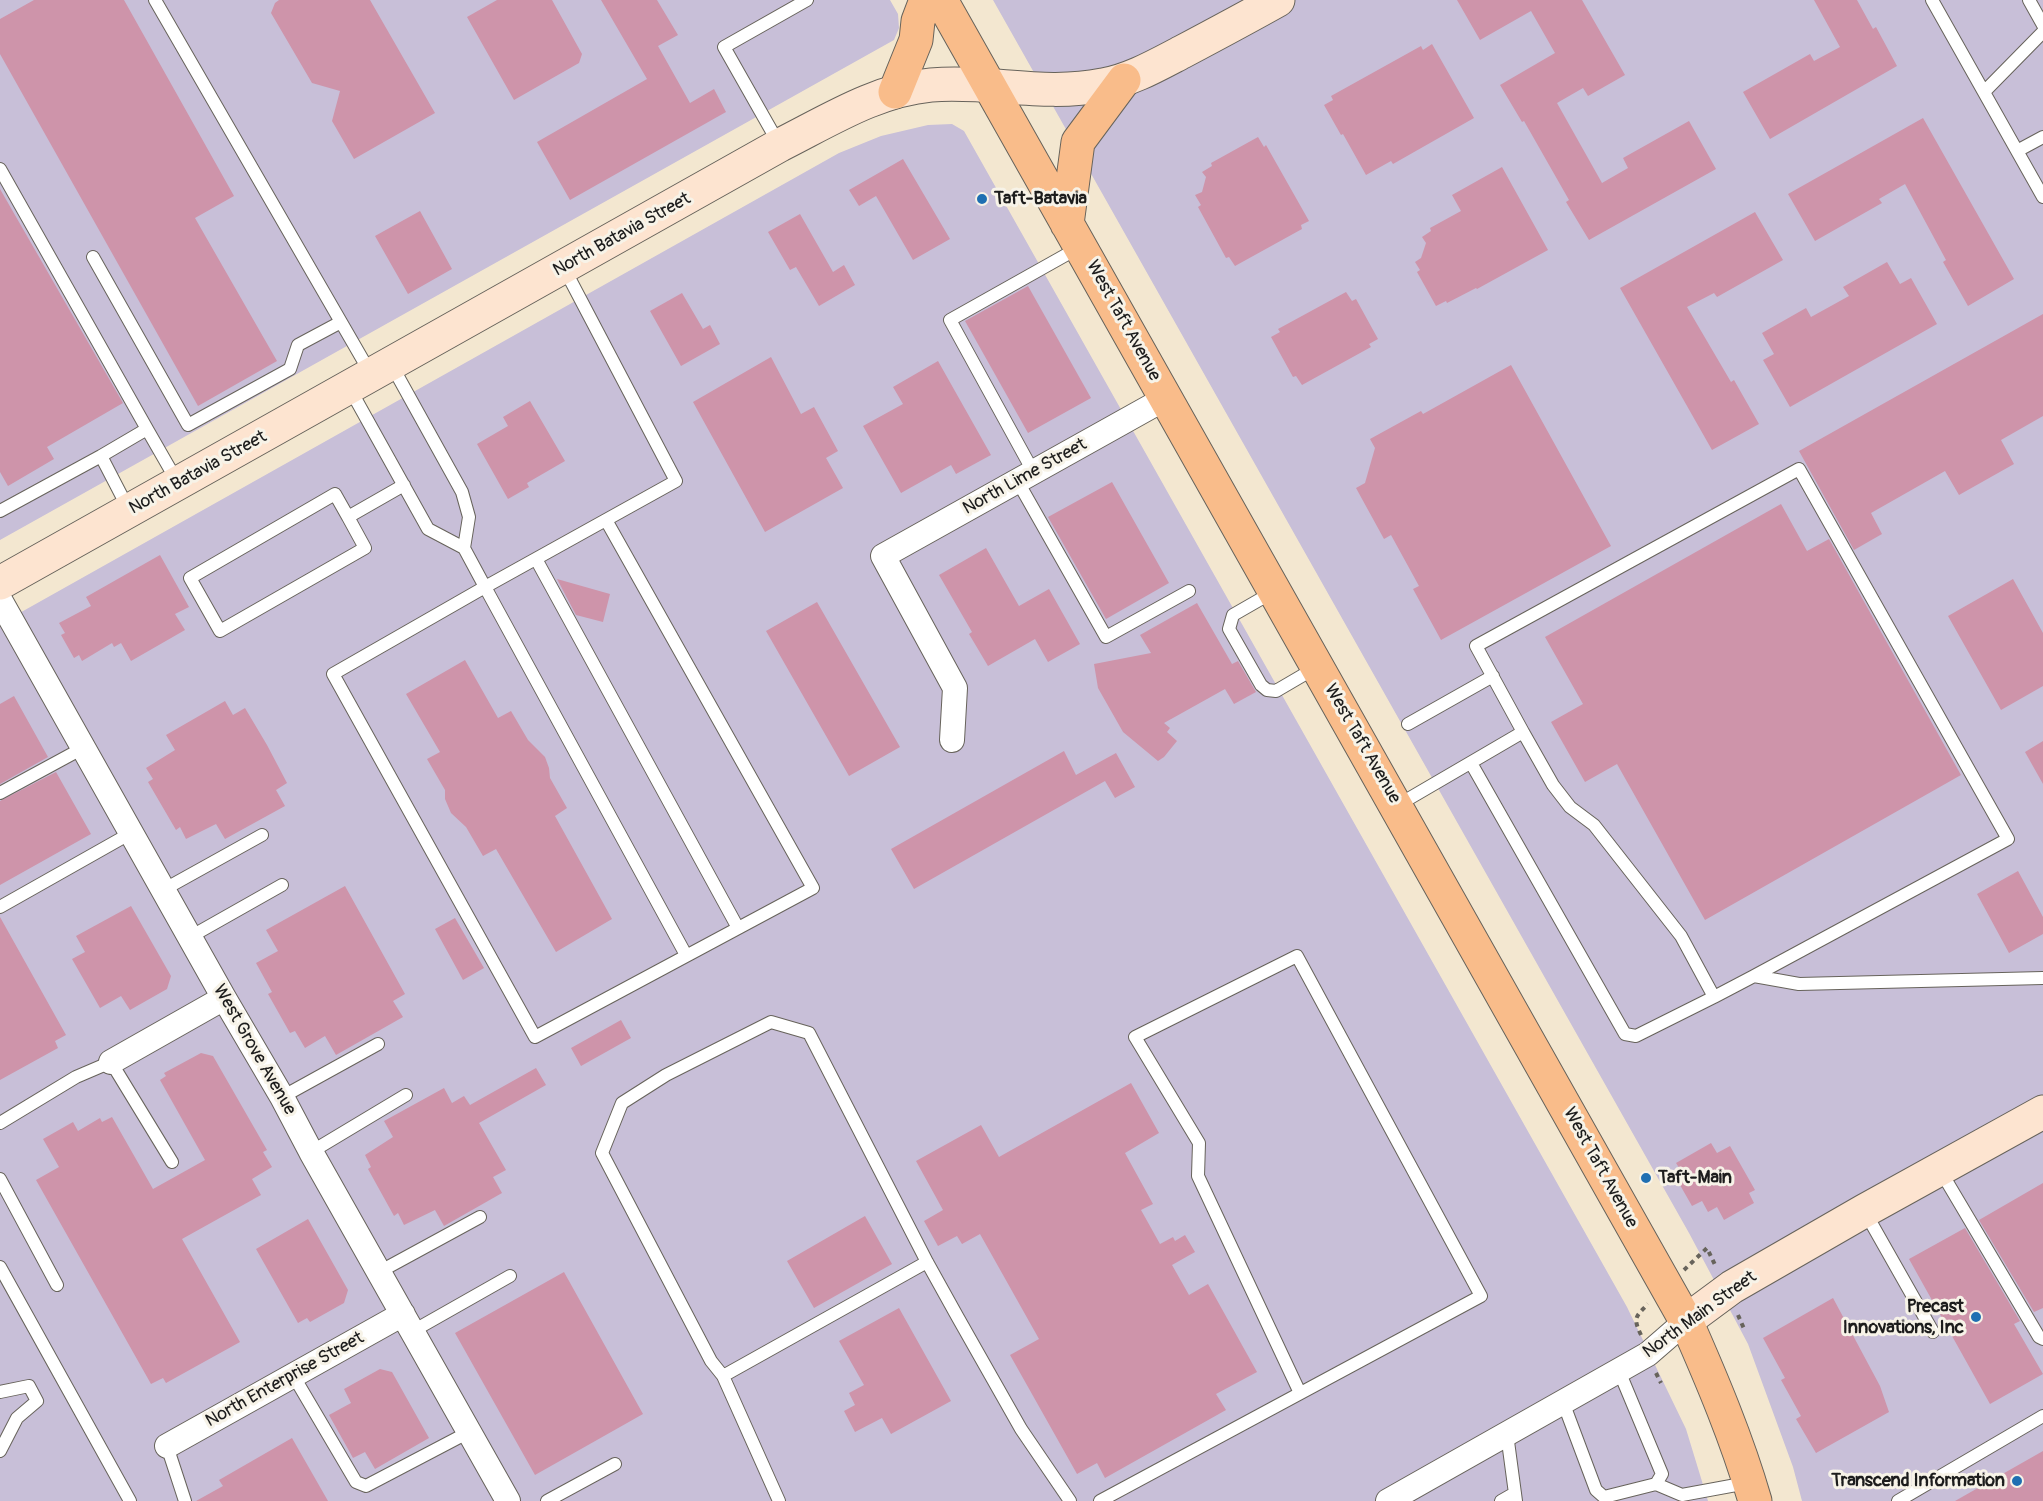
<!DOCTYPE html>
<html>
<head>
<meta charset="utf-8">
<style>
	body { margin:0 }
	canvas { display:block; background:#f3e7d0 }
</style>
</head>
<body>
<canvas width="2043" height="1501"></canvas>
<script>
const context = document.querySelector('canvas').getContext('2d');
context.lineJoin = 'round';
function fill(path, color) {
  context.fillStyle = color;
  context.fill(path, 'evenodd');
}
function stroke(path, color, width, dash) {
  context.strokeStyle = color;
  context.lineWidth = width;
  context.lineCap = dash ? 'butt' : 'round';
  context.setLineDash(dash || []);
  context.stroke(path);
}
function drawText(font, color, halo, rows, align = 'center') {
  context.font = font + ' Pangolin,sans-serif';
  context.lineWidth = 6;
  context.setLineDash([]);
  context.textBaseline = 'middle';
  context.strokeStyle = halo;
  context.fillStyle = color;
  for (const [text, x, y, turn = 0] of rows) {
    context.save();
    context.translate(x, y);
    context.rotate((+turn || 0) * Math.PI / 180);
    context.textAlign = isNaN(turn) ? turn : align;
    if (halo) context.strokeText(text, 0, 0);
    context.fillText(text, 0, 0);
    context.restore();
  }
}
fill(new Path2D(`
	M0,0H890L898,14L899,28L894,40L0,540Z
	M993,0H2043V1501H1802L1793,1467L1748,1344L1689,1233Z
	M952,124L964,131L1627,1307L1686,1429L1708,1501H0V624L839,153L881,136L928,125Z`), '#c8bfd8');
fill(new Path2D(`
	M34,0H124L234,196L195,218L277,361L198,406L0,54V19Z
	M279,0H370L435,113L354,159L332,121L340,91L312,83L271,13L275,3Z
	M497,0H552L582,54L579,63L514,100L467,17Z
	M601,0H657L678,35L658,46L690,103L714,89L726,112L570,200L537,142L647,79Z
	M1457,0H1582L1625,75L1588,96L1583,88L1557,103L1602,183L1628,168L1623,158L1689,121L1716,169L1589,240L1566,202L1569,200L1524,121L1522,122L1500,85L1555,53L1531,11L1480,40Z
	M1814,0H1857L1873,29L1876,27L1897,66L1770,139L1743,92L1810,54L1814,61L1840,47Z
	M1432,44L1474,118L1393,164L1391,161L1366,175L1343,134L1341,135L1324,105L1333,100L1331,96L1421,46L1423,50Z
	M1923,118L2014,279L1968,306L1943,262L1946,260L1905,184L1879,199L1882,203L1815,241L1788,194Z
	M1258,137L1264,147L1266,145L1309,221L1301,225L1302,229L1235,266L1229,257L1226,258L1198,207L1201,205L1195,195L1202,192L1206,177L1202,172L1212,166L1211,163Z
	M903,159L950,239L913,260L876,196L859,206L849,190Z
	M1502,167L1548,250L1477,289L1476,288L1447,303L1446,301L1436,306L1417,272L1420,270L1415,262L1421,258L1426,243L1422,237L1431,231L1430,228L1461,211L1452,195Z
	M0,189L123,403L47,447L54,459L8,486L0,472Z
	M420,211L452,269L408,294L375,236Z
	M1755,212L1783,260L1717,297L1714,293L1687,307L1731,382L1734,380L1759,424L1712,450L1620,288Z
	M800,214L833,272L844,265L855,285L819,306L796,267L790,270L768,232Z
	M1887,262L1900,284L1911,278L1937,324L1790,407L1763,360L1774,354L1762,333L1806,308L1811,317L1849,296L1843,287Z
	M1028,286L1091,398L1028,433L965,321Z
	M1346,292L1352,301L1356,299L1378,339L1369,344L1371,347L1302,385L1296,376L1293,377L1271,337L1280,332L1278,329Z
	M682,293L703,329L710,325L720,344L681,366L650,311Z
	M2043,314V416L2001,440L2014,464L1959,495L1945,471L1871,513L1882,534L1854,550L1799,451Z
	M771,357L801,414L814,407L838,451L826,458L843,488L765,532L693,402Z
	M938,361L991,455L956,474L951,465L901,493L863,426L903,404L893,387Z
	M1511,365L1611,546L1441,640L1413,589L1419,586L1391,535L1384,539L1356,488L1365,483L1375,448L1370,439L1421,411L1423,414Z
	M530,401L565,461L527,483L529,487L508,499L477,444L508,426L503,417Z
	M1112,482L1169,583L1106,619L1048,517Z
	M1781,504L1807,551L1829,539L1961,775L1705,920L1617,764L1585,782L1551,722L1583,704L1545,637Z
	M986,548L1019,606L1049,589L1080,644L1048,662L1035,639L988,666L969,634L972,632L939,575Z
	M160,555L189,607L175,614L185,630L131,661L121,643L114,647L112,643L82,661L79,655L74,658L61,635L65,633L59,623L91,606L86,597Z
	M557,579L610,594L603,622L576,615Z
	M2013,579L2043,633V686L2001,710L1948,616Z
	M817,602L900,747L849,776L766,631Z
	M1197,603L1232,664L1238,661L1256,692L1234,704L1225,689L1164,723L1170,728L1167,732L1177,741L1164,757L1158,761L1123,732L1098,688L1094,664L1151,653L1140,635Z
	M465,660L498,718L511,711L528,740L545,757L549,768L550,778L567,808L555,816L612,919L556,952L496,849L483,856L466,827L451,813L445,799V790L427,759L440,752L406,694Z
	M14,696L48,757L0,784V704Z
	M225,701L233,715L245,708L267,745L287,783L276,790L285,806L225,839L216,824L186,839L180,827L176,830L148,782L153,779L146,768L175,750L166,735Z
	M2043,741V784L2025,752Z
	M1064,751L1076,775L1116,753L1135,787L1115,798L1105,781L914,889L891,849Z
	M56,772L91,834L0,885V801Z
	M2018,871L2043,917V934L2009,953L1977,894Z
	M345,886L405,994L393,1001L403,1017L336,1055L325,1036L305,1048L295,1031L290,1033L268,994L272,992L256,963L278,951L266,930Z
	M131,906L171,976L167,989L130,1010L121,996L100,1008L72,959L85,952L76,936Z
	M0,917L66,1035L55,1041L58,1048L0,1080Z
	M455,918L484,968L463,980L435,929Z
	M621,1020L631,1038L581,1066L571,1048Z
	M201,1053L213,1056L267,1150L263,1152L272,1167L252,1179L261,1195L182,1239L240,1342L166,1383L163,1378L151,1384L36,1180L59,1167L43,1139L73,1122L78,1131L100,1118L102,1122L112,1117L153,1189L205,1160L160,1080L166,1076L164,1073Z
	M536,1068L546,1085L479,1123L506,1170L493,1177L502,1193L444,1226L435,1210L404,1225L398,1213L394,1216L368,1169L371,1167L365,1155L393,1137L384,1121L444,1088L452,1103L464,1096L470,1105Z
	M1131,1083L1159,1133L1125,1153L1153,1204L1141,1210L1160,1244L1173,1237L1175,1241L1185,1235L1195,1252L1172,1265L1189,1295L1208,1284L1257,1372L1216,1394L1226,1410L1105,1478L1097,1463L1077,1474L1010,1355L1039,1339L980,1234L962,1244L957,1236L938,1246L924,1221L943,1210L916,1161L981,1125L999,1157Z
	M1711,1143L1717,1153L1730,1146L1755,1190L1749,1193L1754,1203L1724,1220L1717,1207L1708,1212L1702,1201L1692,1206L1676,1178L1683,1174L1676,1163Z
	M2043,1183V1308L2034,1312L1979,1220Z
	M865,1216L892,1264L814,1308L787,1261Z
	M308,1219L348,1290L344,1303L310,1322L307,1318L298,1323L256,1249Z
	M1965,1228L2020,1321L2014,1324L2043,1374L1990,1404L1909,1259Z
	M564,1272L643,1414L535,1475L455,1333Z
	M1833,1298L1880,1386L1889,1412L1816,1453L1796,1419L1801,1416L1781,1380L1785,1378L1763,1338Z
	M899,1308L951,1401L891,1434L882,1418L855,1432L844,1411L855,1405L849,1393L864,1385L839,1341Z
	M380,1369L392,1372L429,1438L375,1469L365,1452L353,1458L329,1415L351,1403L344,1389Z
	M292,1438L328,1501H196L223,1486L219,1480Z
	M2043,1451V1501H1955Z`), '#ce94aa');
const lane = new Path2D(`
	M155,0L371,374
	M1932,0L2043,197
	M2029,0L2043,25
	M1984,92L2043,32
	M779,144L724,47L807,0
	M2017,151L2043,137
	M0,169L147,429
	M93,257L188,425L290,369L298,345L341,322
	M350,389L428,529L464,548L469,517L462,492L391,364
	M101,456L147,429L178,483
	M1034,473L950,320L1080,247
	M1018,482L1106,637L1189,591
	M0,511L101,456L129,510
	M348,517L335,494L190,578L220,631L365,548L348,517L404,485
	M606,520L813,888L535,1037L333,674L485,587L686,955
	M464,548L485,587L676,481L564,268
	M536,559L738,928
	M1273,592L1233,615L1229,629L1261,685L1267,690L1276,691L1317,667
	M1408,724L1493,676
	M1523,732L1476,646L1799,469L2008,839L1754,976
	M1471,763L1625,1034L1636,1036L1714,997
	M0,793L83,748
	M1398,805L1523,732L1553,785L1570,807L1594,825L1681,936L1714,997L1754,976L1799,984L2043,978
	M163,890L262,835
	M0,907L131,833
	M190,937L282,885
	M282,1097L378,1044
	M0,1123L76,1077L111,1062L172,1162
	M311,1152L406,1095
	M1940,1170L2039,1337L2043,1339
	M0,1179L57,1285
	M1865,1212L1933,1332
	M927,1262L723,1376L711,1361L602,1153L622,1103L666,1075L771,1022L809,1033L927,1262L957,1316L1021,1429L1070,1501
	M0,1267L130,1501
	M379,1272L480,1217
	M413,1331L510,1276
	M293,1375L356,1482L366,1486L469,1432
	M723,1376L779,1501
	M0,1392L29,1386L37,1401L17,1418L0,1451
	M1563,1402L1596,1490L1604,1497L1656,1484L1662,1474L1619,1371
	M1507,1434L1516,1501
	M167,1446L185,1501
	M1656,1484L1682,1495L1747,1483
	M547,1501L615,1464
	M1100,1501L1481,1296L1297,956L1135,1037L1199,1143L1198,1176L1300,1393
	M1501,1501L1515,1493
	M1898,1501L2043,1416`);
const street = new Path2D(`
	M0,600L224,998L282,1097L311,1152L508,1501
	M952,740L955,688L883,556L1166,398
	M111,1062L224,998
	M167,1446L403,1314
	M1388,1501L1648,1354L1686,1321`);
const secondary = new Path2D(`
	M0,583L780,145C828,121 876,90 931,85C989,80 1044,97 1103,85C1131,80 1157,65 1182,52C1214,35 1246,18 1278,0
	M1686,1321L1732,1287L1864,1211L2043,1112`);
const primary = new Path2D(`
	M941,0L1686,1321C1712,1380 1737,1439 1755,1501
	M895,92L916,40L918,21L926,0
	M1067,224L1078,142L1124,80`);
stroke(lane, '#67635b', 14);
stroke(street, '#67635b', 26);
stroke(secondary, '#67635b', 35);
stroke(primary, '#67635b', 35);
stroke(new Path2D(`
	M1684,1270L1707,1248L1716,1267
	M1738,1315L1745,1331
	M1641,1335C1633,1318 1635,1317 1648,1304
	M1656,1373L1661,1383`), '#67635b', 4, [4.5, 4.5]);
stroke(lane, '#fff', 12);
stroke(street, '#fff', 24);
stroke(secondary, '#fde4d0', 33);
stroke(primary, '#f9bc8a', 33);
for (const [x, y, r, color] of [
	[982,199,6,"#1f6fb2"],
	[1646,1178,6,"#1f6fb2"],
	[1976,1317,6,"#1f6fb2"],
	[2017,1481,6,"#1f6fb2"]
]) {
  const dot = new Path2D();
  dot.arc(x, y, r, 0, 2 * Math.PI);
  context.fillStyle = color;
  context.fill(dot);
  stroke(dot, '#f7f3e8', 2);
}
drawText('bold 18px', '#1c1c1c', '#f7f3e8', [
	["Taft-Batavia",994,199],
	["Taft-Main",1658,1178],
	["Precast",1964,1307,"right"],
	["Innovations, Inc",1964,1328,"right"],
	["Transcend Information",2005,1481,"right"]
], 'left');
drawText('18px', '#1c1c1c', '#f7f3e8', [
	["North Batavia Street",622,235,-29],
	["West Taft Avenue",1123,321,61],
	["North Batavia Street",198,473,-29],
	["North Lime Street",1025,477,-29],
	["West Taft Avenue",1362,744,60],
	["West Grove Avenue",254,1050,60],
	["West Taft Avenue",1600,1168,61],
	["North Main Street",1700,1315,-36],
	["North Enterprise Street",285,1380,-29]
]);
</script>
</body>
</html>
